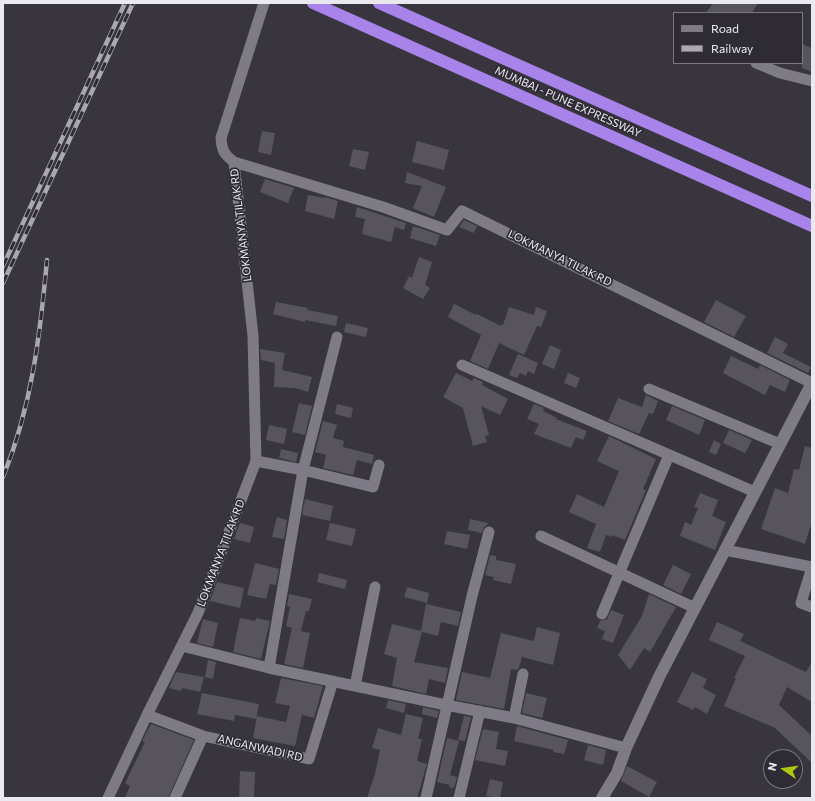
<!DOCTYPE html>
<html>
<head>
<meta charset="utf-8">
<style>
	body { margin:0 }
	#map { position:relative; width:815px; height:801px; overflow:hidden; background:#38353f; font-family:Commissioner,sans-serif }
	canvas { display:block }
	.frame { position:absolute; inset:0; border:4px solid #ebe9f0; pointer-events:none }
	.legend { position:absolute; left:673px; top:12px; width:130px; height:52px; box-sizing:border-box; background:#2e2b35; border:1px solid #7a7780; margin:0; padding:5px 7px; list-style:none; font-size:12px; color:#ebe9f0 }
	.legend li { display:flex; align-items:center; gap:8px; height:20px }
	.legend b { width:20px; border:1px solid #7a7780 }
	.north { position:absolute; left:763px; top:749px; width:40px; height:40px; box-sizing:border-box; background:#2e2b35; border:1px solid #7a7780; border-radius:50%; rotate:283deg; font-size:11px; font-weight:700; line-height:16px; text-align:center; color:#ebe9f0 }
	.north::after { content:''; display:block; margin:auto; width:14px; height:18px; background:#adc60f; clip-path:polygon(50% 0,100% 100%,50% 72%,0 100%) }
</style>
</head>
<body>
<div id="map">
<canvas width="815" height="801"></canvas>
<div class="frame"></div>
<ul class="legend">
<li><b style="height:5px;background:#7e7b86"></b>Road</li>
<li><b style="height:5px;background:#aaa7af"></b>Railway</li>
</ul>
<div class="north">N</div>
</div>
<script>
const context = document.querySelector('canvas').getContext('2d');
context.lineJoin = 'round';
function fill(path, color) {
  context.fillStyle = color;
  context.fill(path, 'evenodd');
}
function stroke(path, color, width, dash) {
  context.strokeStyle = color;
  context.lineWidth = width;
  context.lineCap = dash ? 'butt' : 'round';
  context.setLineDash(dash || []);
  context.stroke(path);
}
function drawText(font, color, halo, rows, align = 'center') {
  context.font = font + ' Commissioner,sans-serif';
  context.lineWidth = 3.5;
  context.setLineDash([]);
  context.textBaseline = 'middle';
  context.strokeStyle = halo;
  context.fillStyle = color;
  for (const [text, x, y, turn = 0] of rows) {
    context.save();
    context.translate(x, y);
    context.rotate((+turn || 0) * Math.PI / 180);
    context.textAlign = isNaN(turn) ? turn : align;
    if (halo) context.strokeText(text, 0, 0);
    context.fillText(text, 0, 0);
    context.restore();
  }
}
fill(new Path2D(`
	M713,3H758L752,13H706Z
	M802,44L812,48V72L802,68Z
	M262,131L275,133L271,155L258,152Z
	M417,141L449,150L444,170L412,162Z
	M353,149L369,152L365,170L349,166Z
	M407,172L446,187L434,217L413,208L422,186L405,183Z
	M265,179L294,188L288,203L260,192Z
	M308,195L325,198V197L338,201L334,219L305,211Z
	M357,207L406,223L404,230L395,227L391,242L362,234L365,219L355,217Z
	M464,220L477,226L474,233L459,227Z
	M413,226L440,235L436,246L410,238Z
	M419,257L432,262L425,285L430,288L423,299L403,288L409,276L412,278Z
	M716,300L746,316L734,337L704,322Z
	M276,302L308,308L307,310L338,316L336,326L305,320V322L273,314Z
	M454,304L476,315L477,314L501,326L502,324L503,325L509,307L534,315L536,307L547,311L541,327L537,326L524,355L499,343L488,369L470,361L481,335L448,317Z
	M346,323L368,328L366,337L344,332Z
	M775,337L788,344L783,353L811,367L808,373L767,353Z
	M550,345L561,350L554,369L542,364Z
	M260,349L285,353L282,370L312,377L308,392L295,388L274,387L275,363L261,360Z
	M518,354L538,363L534,374L528,371L526,376L520,373L517,378L509,375Z
	M731,356L758,369L760,365L790,380L785,392L770,385L765,395L723,373Z
	M456,373L472,381L474,378L483,382L482,385L508,399L500,415L481,406L489,435L485,436L487,442L473,446L463,408L443,397Z
	M568,373L580,378L576,388L564,383Z
	M646,395L658,401L653,414L649,413L639,434L608,421L618,398L642,407Z
	M299,403L312,406L305,435L292,432Z
	M337,404L353,408L351,418L335,414Z
	M534,404L544,408L543,411L557,418L556,419L587,431L583,440L576,437L571,448L534,434L539,424L527,419Z
	M672,406L705,420L699,435L666,420Z
	M323,421L337,425L333,438L344,441L343,447L374,455L372,464L357,460L353,475L323,468L326,455L315,452Z
	M269,425L287,429L284,444L266,440Z
	M729,430L752,440L745,453L723,443Z
	M609,436L656,459L643,489L646,490L625,540L612,535V537L606,535L600,552L587,548L596,524L569,512L577,494L604,507L619,471L597,461Z
	M714,440L721,444L716,455L709,452Z
	M805,446L812,448V522L805,544L761,529L775,488L788,493L794,469L799,470Z
	M281,449L298,453L296,462L279,458Z
	M700,493L718,500L712,516L726,522L715,550L680,536L685,522L691,525L698,508L694,507Z
	M305,499L333,506L330,521L302,515Z
	M277,517L287,520L284,539L272,537Z
	M470,519L488,523L487,525L484,527L482,533L468,530Z
	M240,523L254,527L250,543L234,539Z
	M330,523L356,529L352,546L326,540Z
	M447,531L470,535L467,549L444,544Z
	M490,555L496,556V560L516,564L511,584L493,580L494,577L485,575Z
	M255,563L279,569L276,585L270,584L266,599L247,595Z
	M673,565L691,574L681,594L663,585Z
	M319,573L347,580L345,589L317,582Z
	M217,582L244,588L240,608L210,601Z
	M407,587L429,593L427,603L404,597Z
	M289,594L312,599L309,611H306L301,631L310,633L303,668L284,664L292,628L286,626L290,607L287,606Z
	M649,594L676,607L650,652L644,648L630,670L618,655L642,616Z
	M426,604L461,612L458,626L441,622L438,636L422,632L414,662L448,668L445,683L429,679L426,694L392,686L397,658L384,654L392,624L421,631Z
	M611,610L624,615L613,643L602,639L605,631L597,628L600,621L607,619Z
	M240,618L255,621L256,618L270,621L261,659L233,652Z
	M203,619L218,623L213,647L197,643Z
	M717,622L744,634L740,641L806,672L812,662V702L787,687L779,705L812,736V763L775,728L724,706L736,678H734L745,656L709,640Z
	M537,627L560,633L553,665L522,657L519,668L517,670L511,669L504,709L456,700L462,672L490,678L501,633L534,641Z
	M208,660L216,662L213,679L205,677Z
	M176,672L204,677L200,692L182,688L181,691L169,688Z
	M692,672L707,679L703,688L716,695L707,714L695,707L693,710L677,702Z
	M281,678L323,686L314,718L302,715L295,746L253,738L257,716L286,722L290,706L275,703Z
	M202,693L259,704L256,719L235,715L234,721L197,714Z
	M526,693L547,698L542,718L522,713Z
	M388,700L406,704L404,713L386,708Z
	M423,707L439,711L437,718L422,714Z
	M406,714L423,718L418,739H422L417,761L427,764L417,798H367L375,774L380,750L372,748L378,728L401,735Z
	M464,716L471,717L465,741L458,740Z
	M151,724L194,740L168,798H125L130,786L125,783L145,742L142,741Z
	M517,726L568,740L564,754L553,752L554,750L514,741Z
	M483,729L499,732L496,749L508,751L505,766L475,760Z
	M447,738L459,741L450,775L457,777L454,788L449,787L450,785L437,782Z
	M588,745L606,750L603,765L584,760Z
	M627,766L657,782L649,797L621,781Z
	M240,771L255,772L254,798H239Z
	M490,779L503,782L500,798L486,796Z`), '#57545e');
stroke(new Path2D(`
	M756,63L780,73L812,81
	M234,162C224,154 222,151 221,138L264,3
	M462,365L755,492
	M649,389L780,444
	M256,461L303,470L373,487L379,465
	M541,536L695,608
	M725,550L812,567L801,603L812,607
	M602,614L669,455
	M182,646L269,668L446,705L514,718L626,748
	M269,668L303,470L337,337
	M355,686L375,587
	M147,715L203,736L309,759L333,681
	M514,718L523,674
	M108,798L147,715L198,613L256,461L253,336L234,162L383,207L447,230L462,211L812,383
	M175,798L203,736
	M426,798L472,596L489,532
	M459,798L480,711`), '#7e7b86', 11);
stroke(new Path2D(`
	M602,798L617,773L626,748L659,677L812,383`), '#7e7b86', 12);
stroke(new Path2D(`
	M313,3L812,226
	M379,3L812,196`), '#a783ea', 12);
const rail = new Path2D(`
	M3,266L125,3
	M3,283L133,3
	M3,477C32,406 40,335 47,260`);
stroke(rail, '#aaa7af', 4.5);
stroke(rail, '#2e2b35', 3, [9]);
drawText('11px', '#ebe9f0', '#2e2b35', [
	["MUMBAI - PUNE EXPRESSWAY",568,102,24],
	["LOKMANYA TILAK RD",241,225,-97],
	["LOKMANYA TILAK RD",560,258,26],
	["LOKMANYA TILAK RD",221,553,-69],
	["ANGANWADI RD",260,748,13]
]);
</script>
</body>
</html>
